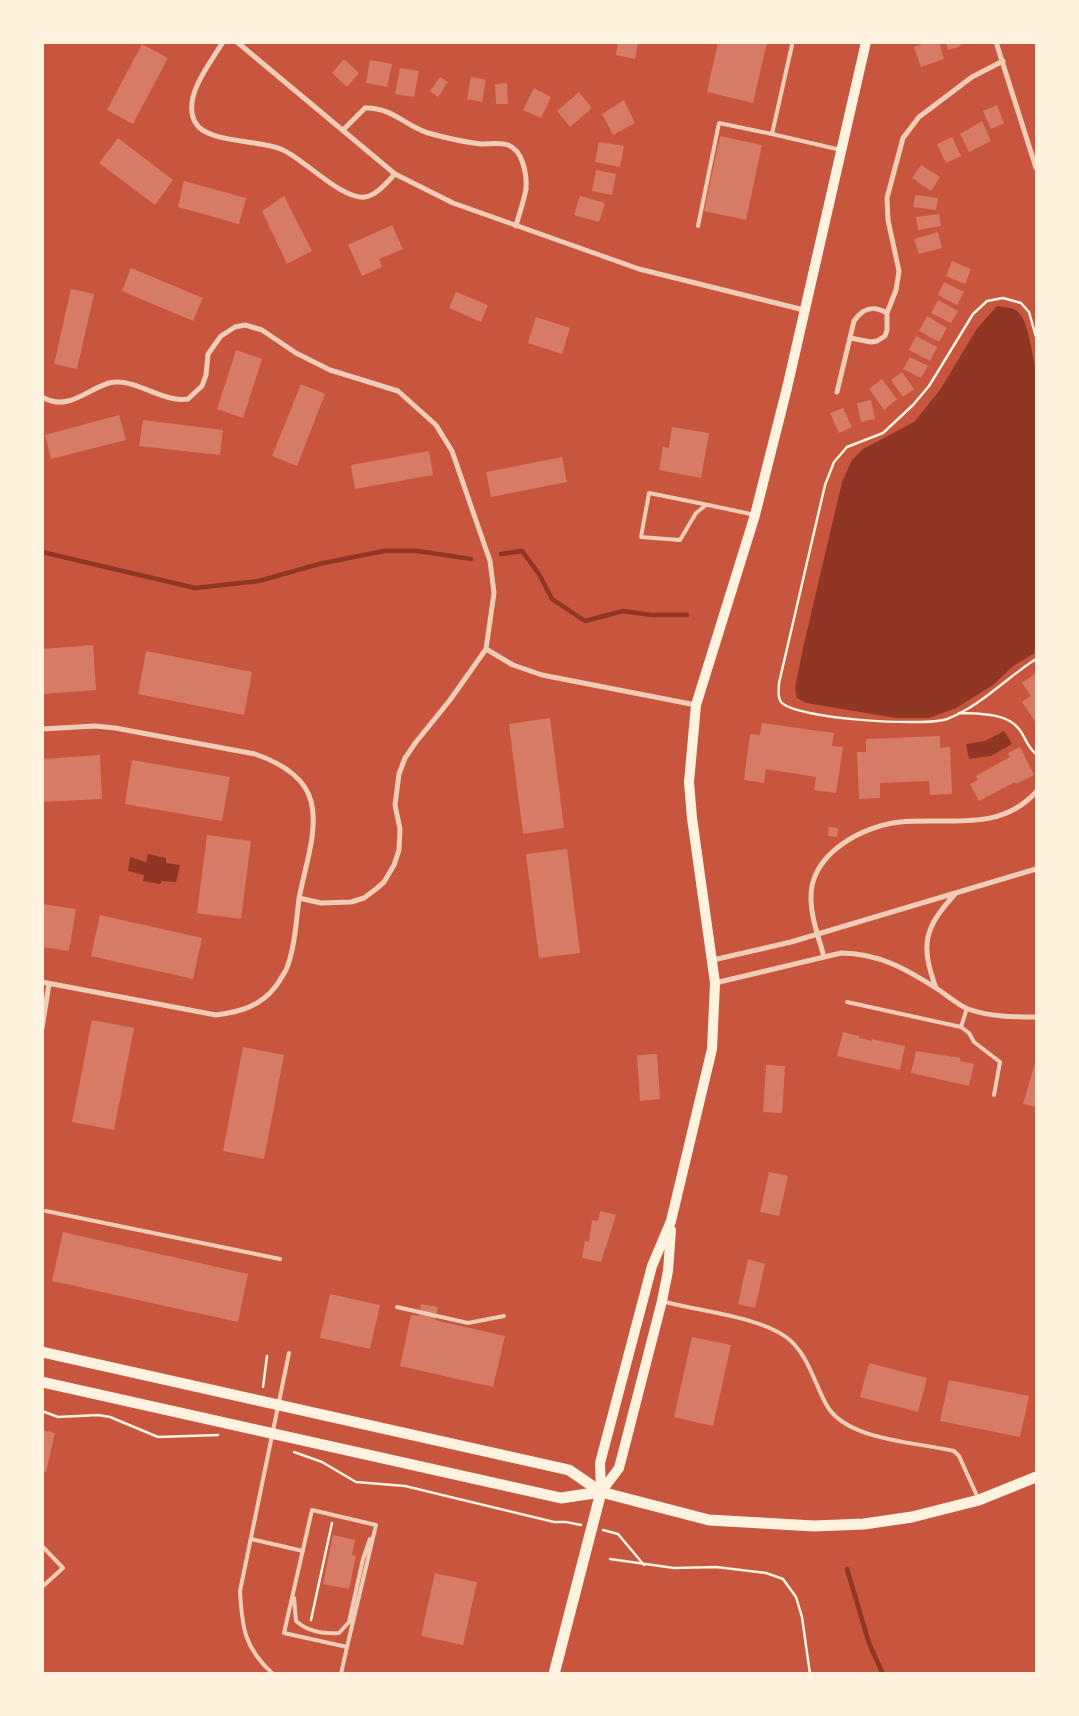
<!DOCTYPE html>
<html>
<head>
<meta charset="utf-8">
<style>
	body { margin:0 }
	#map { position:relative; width:1079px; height:1716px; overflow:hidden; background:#c8553d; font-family:"PT Sans",sans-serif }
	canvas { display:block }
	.frame { position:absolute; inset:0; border:44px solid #fff3e0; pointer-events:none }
</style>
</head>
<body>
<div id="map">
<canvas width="1079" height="1716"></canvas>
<div class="frame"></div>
</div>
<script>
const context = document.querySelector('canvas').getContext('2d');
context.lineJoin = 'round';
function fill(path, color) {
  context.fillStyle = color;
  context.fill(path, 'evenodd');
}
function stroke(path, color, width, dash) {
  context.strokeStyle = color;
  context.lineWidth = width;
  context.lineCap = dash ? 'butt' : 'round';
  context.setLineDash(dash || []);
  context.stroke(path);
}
fill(new Path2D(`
	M997,306C1003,307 1012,307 1017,311C1029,320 1031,353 1036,368V652L1012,667L993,685L956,708L929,718H896L806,703L797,698L795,688L803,648L842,482L852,460L863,449L914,422L940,390L976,330Z
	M1004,731L1012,744L991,756L969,759L966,744L985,741Z
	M148,854L166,858V863L180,865L176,882L162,881L160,884L143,881L144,875L128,871L130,857L146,862Z`), '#8f3625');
stroke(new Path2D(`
	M42,552L195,588L259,581L319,564L384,551H418L471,559
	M501,554L522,551L539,574L552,599L585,621L623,611L651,615H687
	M847,1569L869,1643L883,1674`), '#8f3625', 4.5);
fill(new Path2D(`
	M618,42H638L635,59L616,55Z
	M718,42H767L753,103L707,92Z
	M939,42L944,59L921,67L914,47L927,42Z
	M946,42H960L961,46L948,50Z
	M142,44L168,58L133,124L107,110Z
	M344,59L359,73L347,87L332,73Z
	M370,60L392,64L387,87L366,83Z
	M400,68L419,71L414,97L395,94Z
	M440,77L448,82L438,97L430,91Z
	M471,77L486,80L482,102L467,99Z
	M507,83L508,104H496L495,84Z
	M534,88L551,97L541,118L523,110Z
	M579,92L592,108L570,127L557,111Z
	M624,100L635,123L613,135L602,114Z
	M997,105L1004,123L991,129L983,111Z
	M982,121L991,141L969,152L960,134Z
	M720,136L762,145L746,220L704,211Z
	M952,137L961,156L946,163L937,144Z
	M118,138L173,180L155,205L99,163Z
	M599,142L624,146L620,167L595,162Z
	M921,165L940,177L931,191L912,178Z
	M596,170L616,174L612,195L592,191Z
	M184,181L246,198L239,224L178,207Z
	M915,195L938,198L936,210L913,207Z
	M284,196L312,251L287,264L262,211Z
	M580,196L605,203L599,222L574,215Z
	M939,214L941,226L918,230L916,217Z
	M392,225L403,249L379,259L382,267L362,276L348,245Z
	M938,232L942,248L919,254L914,239Z
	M952,261L971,269L965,284L946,276Z
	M131,268L203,298L193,321L122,291Z
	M944,282L964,292L957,305L938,295Z
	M71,289L94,294L77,369L54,364Z
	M456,292L488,305L481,322L449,308Z
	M938,300L958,311L951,323L931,313Z
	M927,316L947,328L939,342L919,331Z
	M536,317L570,328L562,354L528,343Z
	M916,336L937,347L930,361L909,350Z
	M236,350L262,359L243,418L217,409Z
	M910,357L928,366L921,378L903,369Z
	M902,372L914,389L903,397L891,380Z
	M882,379L897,399L884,410L869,389Z
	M301,384L325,394L297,466L272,456Z
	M871,400L875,419L861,422L857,403Z
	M843,408L852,427L839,433L830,413Z
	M119,415L126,440L51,459L45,435Z
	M143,420L223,430L220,455L139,446Z
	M672,427L709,433L701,478L659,470L663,447L669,448Z
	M429,451L433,475L355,489L351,465Z
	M562,457L567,482L491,497L486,472Z
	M93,645L96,690L42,694V649Z
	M146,651L252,672L244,715L138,694Z
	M1036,673V723L1022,702L1031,696L1022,683Z
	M550,718L564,828L523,834L509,724Z
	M762,723L834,733L832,746L843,747L836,793L814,790L816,777L766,769L764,783L744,780L750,734L760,735Z
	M940,736V748L950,747L952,794L930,795L929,781L880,783V798L859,799L857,752H866V739Z
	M1020,747L1034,775L1016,784L1015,782L979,801L970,784L978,780L976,776L1010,757L1008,753Z
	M100,755L102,799L42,802V759Z
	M132,760L230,777L222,821L125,804Z
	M829,827L838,828L837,837L828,836Z
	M207,835L251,841L241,919L197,913Z
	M567,849L580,953L539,958L526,854Z
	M42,904L76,909L69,951L42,947Z
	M100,915L202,938L193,979L91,956Z
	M92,1020L134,1028L114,1130L72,1122Z
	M843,1032L859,1036V1038L872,1041V1039L905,1046L900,1070L837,1056Z
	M243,1047L284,1055L264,1159L223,1151Z
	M916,1051L960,1058V1061L974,1064L969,1086L911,1073Z
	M657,1054L660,1099L640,1101L637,1055Z
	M1036,1060V1107L1023,1104Z
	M766,1065L785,1066L782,1113L763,1112Z
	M769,1172L788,1176L779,1216L760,1212Z
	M600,1211L616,1215L601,1262L582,1258L585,1241L589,1242L592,1220L598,1221Z
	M63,1232L248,1274L238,1322L52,1281Z
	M748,1259L765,1264L755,1308L738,1304Z
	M330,1294L380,1305L370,1349L320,1338Z
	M421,1304L438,1307L435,1320L505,1336L493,1387L400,1366L411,1315L419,1316Z
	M692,1337L731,1345L713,1426L674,1417Z
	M869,1363L927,1378L918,1412L860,1397Z
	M949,1380L1029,1396L1020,1437L940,1421Z
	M42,1430L55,1433L46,1472L42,1471Z
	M333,1535L355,1540L352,1555L356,1556L349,1589L323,1584Z
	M435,1573L477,1582L463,1645L421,1636Z`), '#d67c66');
stroke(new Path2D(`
	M1036,337L1029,312L1021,303L1003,298L987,301L973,314L929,386L913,405L883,433L847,447L834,462L825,485L779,683C779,689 777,697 781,702C795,719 925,727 947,719C981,706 1006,678 1036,659
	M959,713C977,714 1006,712 1019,729C1026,738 1027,747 1036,754
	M263,1387L267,1356
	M42,1411L58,1417L98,1415L110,1417L158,1437L218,1435
	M294,1452L322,1462L356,1482L405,1486L554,1522H566L581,1525
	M603,1530L618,1534L644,1565
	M610,1559L674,1568L716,1567L766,1573L783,1579L796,1597L802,1617L810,1674
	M311,1620L332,1523`), '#fff3e0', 2.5);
stroke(new Path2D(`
	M792,45L772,134L841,150
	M698,226L719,123L772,134
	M706,505L696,513L680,540L641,537L649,493C684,500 719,507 755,515
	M847,1002L961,1027L969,1033L974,1042L1000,1062L994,1095
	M961,1027L967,1008
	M46,1211L280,1259
	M662,1301C697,1311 757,1316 786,1337C807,1352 814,1382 826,1404C845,1441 918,1442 954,1451L959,1456L978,1498
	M397,1307L468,1323L504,1316
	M312,1510L376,1525L347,1647L284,1633Z
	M251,1539L303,1551
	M42,1546L63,1568L42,1587
	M294,1598L296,1621C307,1631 324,1634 339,1633L349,1622L363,1559L370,1539
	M273,1674C244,1648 242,1627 240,1591L289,1353
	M341,1674L347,1647`), '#f1ccb7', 4);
stroke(new Path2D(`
	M223,42C210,63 182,97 195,122C206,144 261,139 283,150C305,160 342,200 365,197C377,195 387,182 395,174
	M237,42L395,174L453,203L639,269L804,310
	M996,42L1036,168
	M343,130L365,108C391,107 406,126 428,133C446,138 463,142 481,144C489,144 500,142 508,145C523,150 527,175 526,189C524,201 519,214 516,226
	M850,338L871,342L877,341L885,336L887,330V313L896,290L899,271L888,220L887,198L903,138L919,117L972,77L1003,61
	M837,392L854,321C863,308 873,305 887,313
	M44,398C68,411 86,390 109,383C135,377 161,403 188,399L202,386L206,375L208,354L221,336L235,327L245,325L262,330L296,353L330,370L398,391L436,425L452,451L490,561L494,593L486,649L450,700L416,742L405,758L399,774L395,805L400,829L399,850L394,865L384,882L376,889L364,898L351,902L321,903L299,898
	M486,649L513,665L542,675L696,705
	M42,729L95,726L115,728L255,754C278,762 304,775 311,801C319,831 304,869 299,899C296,922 295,948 286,970C283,975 279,982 276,986C261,1006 240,1012 216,1015L42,982
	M824,957C819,938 811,918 811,898C810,854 862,826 900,822C948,817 999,833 1036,792
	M713,960L791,942L1036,869
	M715,983L841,953C879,953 908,970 939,990C948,996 958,1005 968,1009C990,1017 1014,1017 1036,1017
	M936,988C920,944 924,928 956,893
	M42,1028L49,984`), '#f1ccb7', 5);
stroke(new Path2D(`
	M601,1492L600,1463L652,1266L671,1221L712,1049L715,983L692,818L689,782L696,705L755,515L787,388L866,42
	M601,1492L619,1468L662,1301L668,1271L671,1230`), '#fff3e0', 10);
stroke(new Path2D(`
	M42,1352L569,1470L601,1492
	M42,1382L561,1498L601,1492L709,1520L814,1526L864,1524L912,1517L979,1500L1036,1477
	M554,1674L601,1492`), '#fff3e0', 11);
</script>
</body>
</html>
